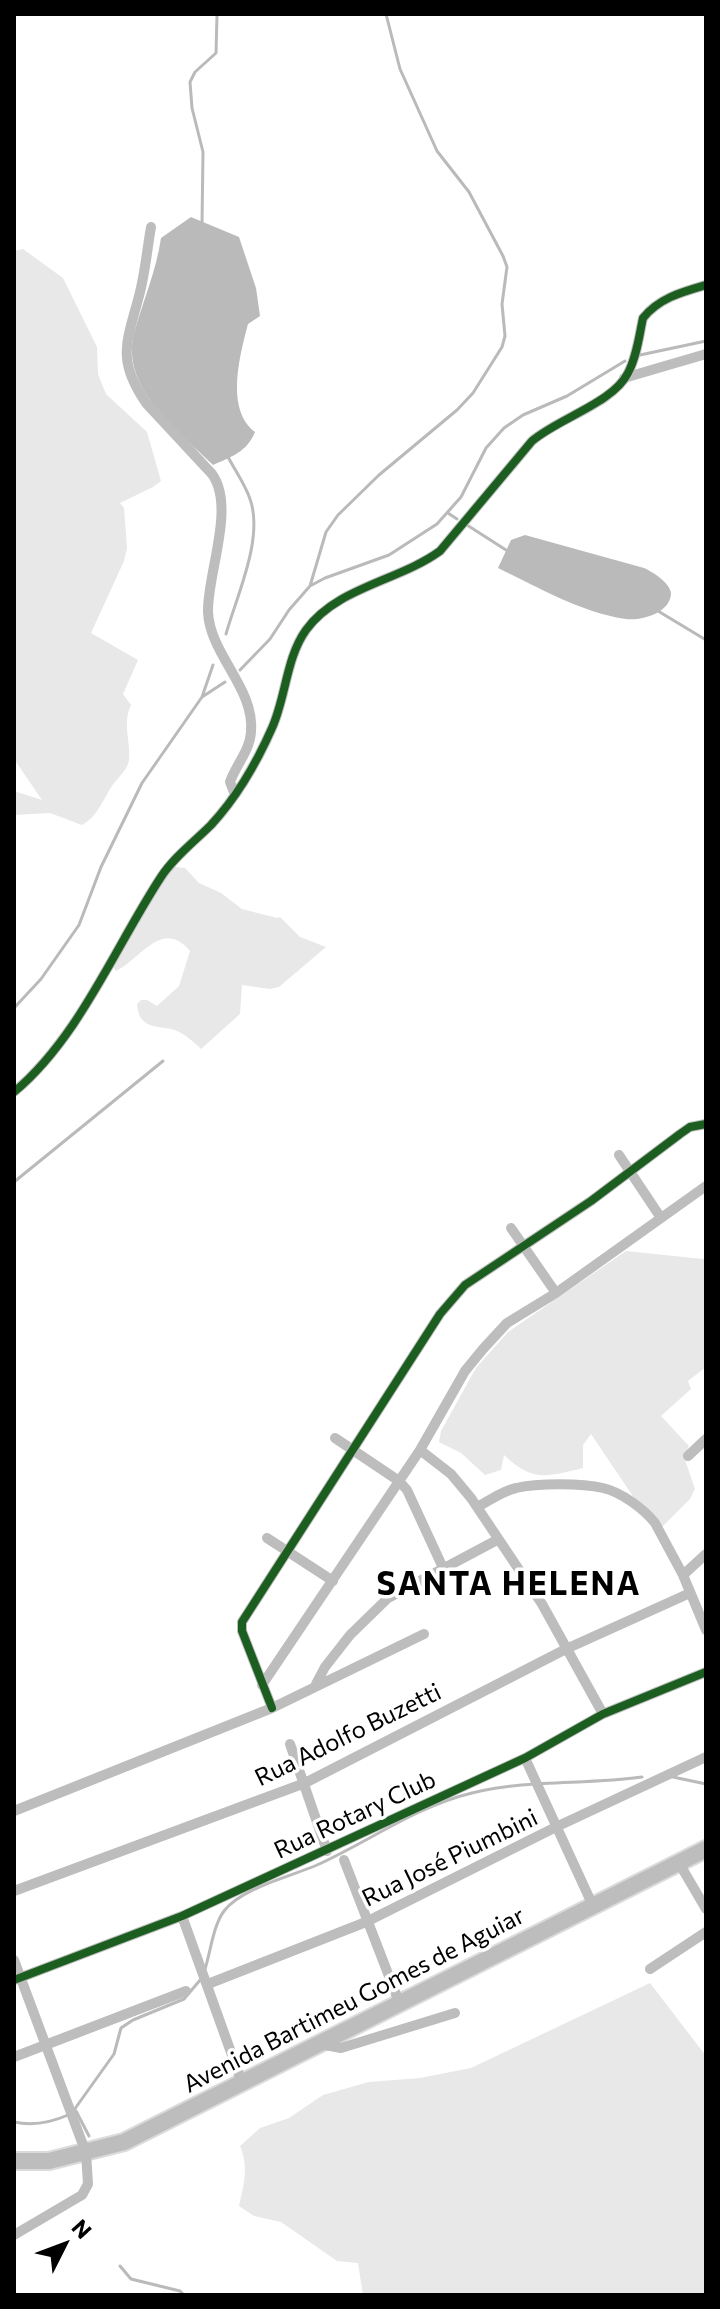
<!DOCTYPE html>
<html>
<head>
<meta charset="utf-8">
<style>
	body { margin:0 }
	#map { position:relative; width:720px; height:2309px; overflow:hidden; background:#fff; font-family:Commissioner,sans-serif }
	canvas { display:block }
	.frame { position:absolute; inset:0; border:16px solid #000; pointer-events:none }
	.north { position:absolute; left:24px; top:2205px; width:80px; height:80px; -webkit-text-stroke:6px #fff; paint-order:stroke; rotate:48deg; font-size:22px; font-weight:700; line-height:32px; text-align:center; color:#000 }
	.north::after { content:''; display:block; margin:auto; width:28px; height:36px; background:#000; clip-path:polygon(50% 0,100% 100%,50% 72%,0 100%) }
</style>
</head>
<body>
<div id="map">
<canvas width="720" height="2309"></canvas>
<div class="frame"></div>
<div class="north">N</div>
</div>
<script>
const context = document.querySelector('canvas').getContext('2d');
context.lineJoin = 'round';
function fill(path, color) {
  context.fillStyle = color;
  context.fill(path, 'evenodd');
}
function stroke(path, color, width, dash) {
  context.strokeStyle = color;
  context.lineWidth = width;
  context.lineCap = dash ? 'butt' : 'round';
  context.setLineDash(dash || []);
  context.stroke(path);
}
function drawText(font, color, halo, rows, align = 'center') {
  context.font = font + ' Commissioner,sans-serif';
  context.lineWidth = 7;
  context.setLineDash([]);
  context.textBaseline = 'middle';
  context.strokeStyle = halo;
  context.fillStyle = color;
  for (const [text, x, y, turn = 0] of rows) {
    context.save();
    context.translate(x, y);
    context.rotate((+turn || 0) * Math.PI / 180);
    context.textAlign = isNaN(turn) ? turn : align;
    if (halo) context.strokeText(text, 0, 0);
    context.fillText(text, 0, 0);
    context.restore();
  }
}
fill(new Path2D(`
	M23,249L63,278L97,347L98,374L106,394L147,432L161,481L153,487L120,503L124,508L127,548L124,561L91,633L138,660L123,694L131,705C122,724 131,741 129,760C127,771 118,777 112,786C102,801 98,816 82,825L50,813L14,815V791L42,800L14,759V251Z
	M175,867L185,868L199,883L221,893L242,909L277,918L280,917L300,937L326,947L279,987L270,989L242,985L240,1014L201,1049C194,1042 185,1034 175,1030C159,1025 139,1031 137,1004L141,1000H147L157,1006L179,986L190,951C162,918 142,958 116,971L113,967L166,871Z
	M626,1251L703,1259L706,1256V1367L688,1381L691,1389L661,1416L689,1446L684,1457L695,1489L690,1499L657,1532L591,1434L583,1445V1468C547,1477 532,1482 504,1455L501,1470L485,1475L461,1453L439,1442L441,1431L476,1368L508,1332Z
	M650,1983L706,2056V2295H363L358,2263L337,2261L281,2222L254,2216L239,2206C244,2184 249,2167 240,2146L260,2128L289,2118L323,2095L369,2082L420,2078L471,2068Z`), '#e8e8e8');
fill(new Path2D(`
	M191,217L239,237L256,288L260,316L248,324C240,355 225,409 255,432C247,452 231,457 213,465C179,431 120,389 134,333C143,301 156,272 161,238Z
	M525,535L644,568C653,572 670,583 671,593C671,613 641,621 626,619C582,613 538,587 498,568L511,540Z`), '#bababa');
stroke(new Path2D(`
	M202,224L203,152L192,108L190,82L195,72L216,53L217,15
	M640,355L706,341
	M448,513L457,519
	M467,525L506,550
	M310,586L326,532L338,515L379,475L457,410L473,393L502,347L505,336L502,304L507,267L503,256L469,192L437,151L400,69L386,14
	M658,611L706,640
	M226,634C237,595 264,538 250,499C245,484 234,469 227,455
	M240,670L270,639L289,610L310,586L325,578L389,555L437,524L461,497L486,448L504,428L523,415L567,396L625,361
	M202,697L213,665
	M14,1008L41,979L79,925L101,867L142,783L202,697L225,682
	M14,1182L163,1061
	M673,1777L706,1784
	M205,1969C211,1950 213,1926 224,1911C241,1888 292,1876 317,1865C368,1842 417,1806 472,1793C527,1779 586,1785 642,1777
	M74,2110L114,2054L121,2028L133,2020L184,1999L201,1979
	M76,2111L89,2136
	M14,2122C33,2126 50,2123 68,2115
	M120,2266L131,2279L180,2291L184,2295`), '#bababa', 3);
const primary = new Path2D(`
	M14,2161H49L124,2142L706,1849`);
stroke(primary, '#dbdbdb', 20);
stroke(new Path2D(`
	M151,227C147,250 145,274 139,296C127,342 116,359 146,403L212,474C236,507 207,574 208,612C210,655 255,688 251,732C250,750 236,765 230,782L235,795
	M624,378L706,354
	M14,1092C79,1038 115,947 161,877C174,857 194,842 211,825C236,798 257,762 272,728C286,697 286,658 306,630C337,587 399,581 440,551L532,441C559,418 613,403 628,373C637,356 639,336 643,318C659,298 682,292 706,285
	M619,1155L661,1218
	M511,1228L556,1293
	M335,1438L399,1481L407,1490L444,1570
	M420,1450L451,1474L471,1498L542,1604L603,1714
	M688,1456L706,1439
	M477,1507C489,1501 502,1491 516,1488C537,1483 582,1483 603,1488C621,1492 644,1509 655,1523L683,1575L706,1630
	M267,1538L333,1581
	M683,1575L706,1554
	M316,1684L325,1667L350,1635L388,1598L497,1540
	M262,1685L420,1450L465,1371L483,1349L507,1323L556,1293L706,1186
	M272,1708L242,1631V1622L440,1314L465,1285L591,1201L680,1134L690,1127L706,1124
	M290,1744L327,1851
	M525,1758L593,1906
	M14,1811L272,1708L424,1634
	M344,1860L399,2002
	M679,1863L706,1909
	M14,1891L305,1783L566,1649L690,1593
	M182,1916L242,2083
	M14,1960L86,2153L88,2184L82,2195L14,2235
	M650,1969L706,1932
	M14,1980L182,1916L525,1758L603,1714L706,1672
	M208,1984L366,1922L556,1827L706,1757
	M320,2044L341,2048L455,2013
	M14,2057L186,1991`), '#bdbdbd', 10);
stroke(primary, '#bdbdbd', 16);
stroke(new Path2D(`
	M14,1092C79,1038 115,947 161,877C174,857 194,842 211,825C236,798 257,762 272,728C286,697 286,658 306,630C337,587 399,581 440,551L532,441C559,418 613,403 628,373C637,356 639,336 643,318C659,298 682,292 706,285
	M272,1708L242,1631V1622L440,1314L465,1285L591,1201L680,1134L690,1127L706,1124
	M14,1980L182,1916L525,1758L603,1714L706,1672`), '#1b5e20', 8);
drawText('24px', '#000', '#fff', [
	["Rua Adolfo Buzetti",348,1735,-26],
	["Rua Rotary Club",355,1815,-25],
	["Rua José Piumbini",450,1858,-26],
	["Avenida Bartimeu Gomes de Aguiar",354,2000,-27]
]);
context.letterSpacing = '2px';
drawText('bold 32px', '#000', '#fff', [
	["SANTA HELENA",509,1584]
]);
context.letterSpacing = '0px';
</script>
</body>
</html>
